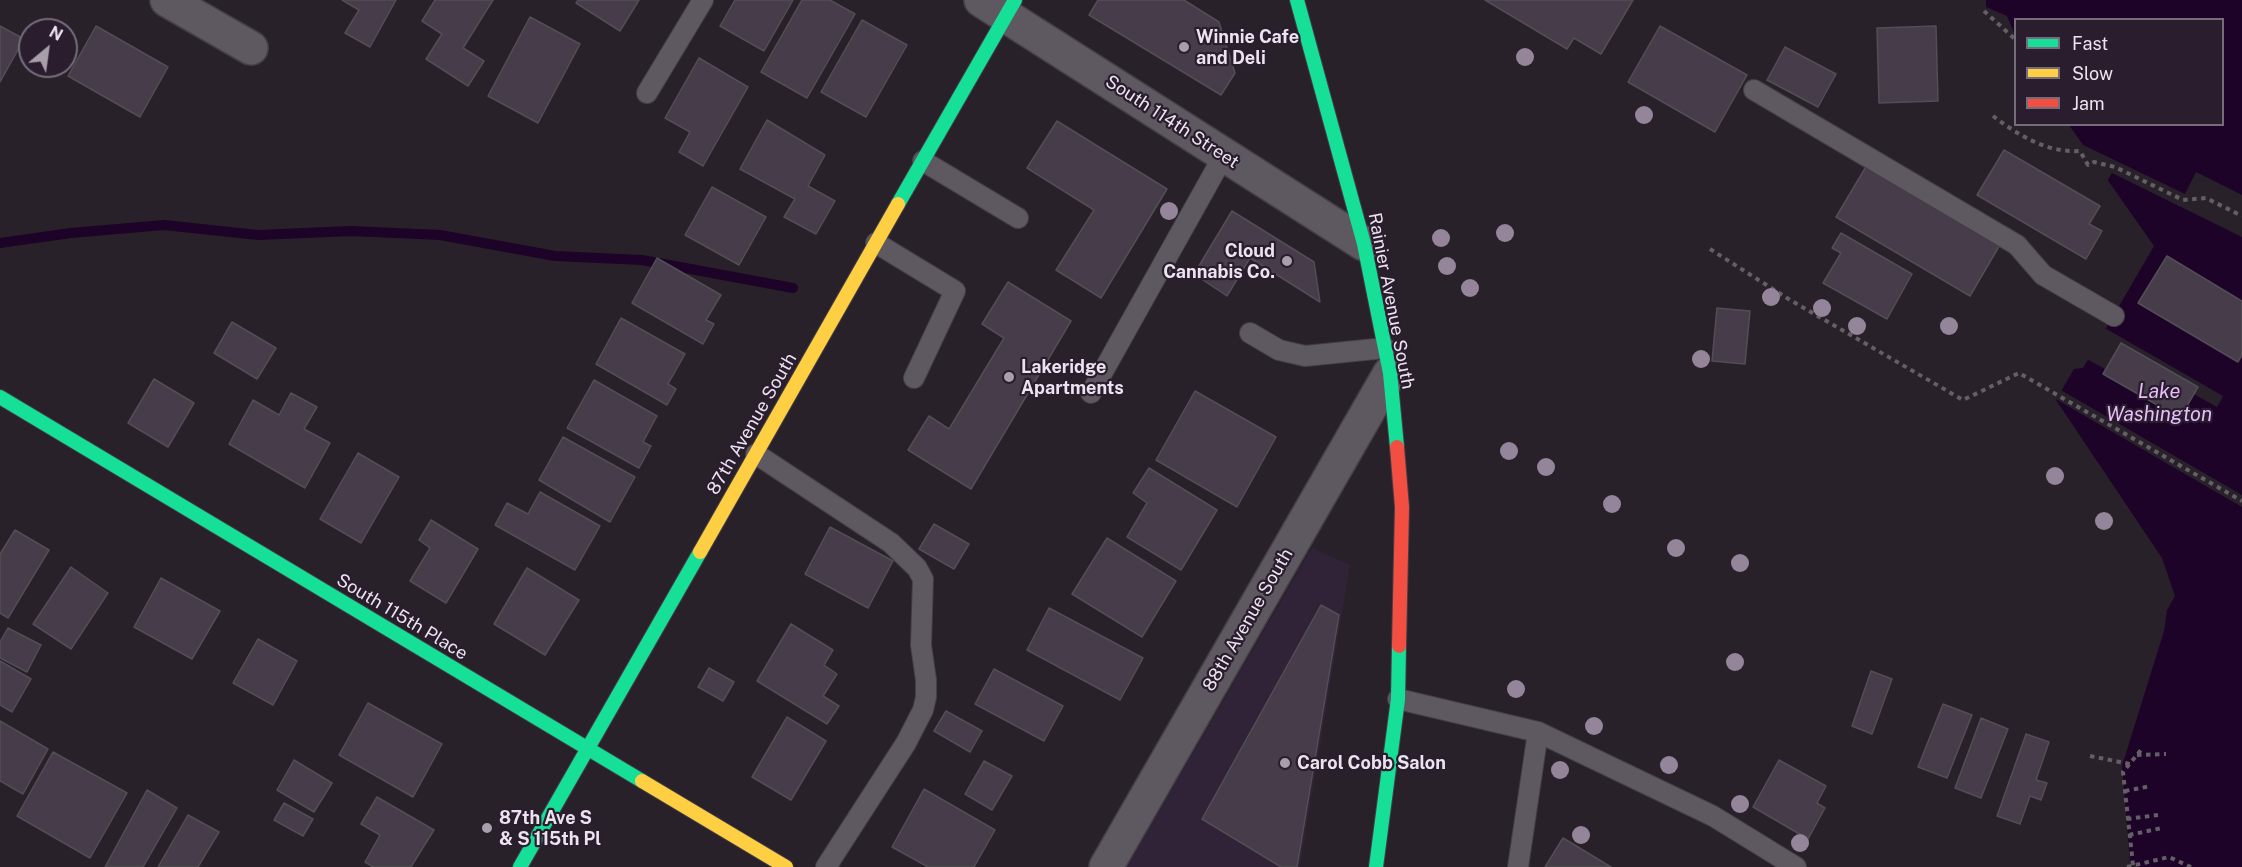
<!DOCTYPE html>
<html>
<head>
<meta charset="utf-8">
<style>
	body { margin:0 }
	#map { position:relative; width:2242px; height:867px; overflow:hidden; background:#28212a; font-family:"Public Sans",sans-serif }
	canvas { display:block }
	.legend { position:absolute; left:2014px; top:18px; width:210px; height:108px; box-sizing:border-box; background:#291d2e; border:2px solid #776c7b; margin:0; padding:8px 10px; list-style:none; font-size:18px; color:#ebe3ee }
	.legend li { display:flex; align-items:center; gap:12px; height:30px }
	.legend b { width:30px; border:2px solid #776c7b }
	.north { position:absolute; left:18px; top:18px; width:60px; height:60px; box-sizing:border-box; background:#291d2e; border:2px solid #776c7b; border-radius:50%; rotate:29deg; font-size:16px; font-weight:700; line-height:24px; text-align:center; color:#ebe3ee }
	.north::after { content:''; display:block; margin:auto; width:21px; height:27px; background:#a79fa9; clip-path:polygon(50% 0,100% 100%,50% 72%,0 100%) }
</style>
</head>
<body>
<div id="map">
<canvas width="2242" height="867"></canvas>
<ul class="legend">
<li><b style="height:8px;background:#16e098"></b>Fast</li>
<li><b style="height:8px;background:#ffcf43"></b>Slow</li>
<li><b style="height:8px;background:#f24e42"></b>Jam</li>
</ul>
<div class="north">N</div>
</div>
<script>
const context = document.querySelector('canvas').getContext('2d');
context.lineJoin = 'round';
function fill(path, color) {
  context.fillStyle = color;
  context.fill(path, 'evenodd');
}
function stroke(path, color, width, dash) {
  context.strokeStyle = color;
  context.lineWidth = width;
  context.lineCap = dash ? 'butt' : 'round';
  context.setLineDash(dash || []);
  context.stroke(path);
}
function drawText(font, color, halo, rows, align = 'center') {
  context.font = font + ' "Public Sans",sans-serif';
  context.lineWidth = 4.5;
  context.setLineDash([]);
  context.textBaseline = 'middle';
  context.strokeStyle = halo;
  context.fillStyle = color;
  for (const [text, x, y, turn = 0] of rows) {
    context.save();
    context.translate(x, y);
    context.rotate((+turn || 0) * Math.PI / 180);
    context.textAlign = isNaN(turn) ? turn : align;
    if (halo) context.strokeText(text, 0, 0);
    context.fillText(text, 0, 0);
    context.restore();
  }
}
fill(new Path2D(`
	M1312,548L1350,565L1300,867H1127Z`), '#312337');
fill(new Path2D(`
	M1986,0H2242V867H2139L2130,862L2122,766L2164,631L2167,610L2175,596L2162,558L2056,400L2074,369L2083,368L2154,246L2069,125L2222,124V20H2016L2015,35L2007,16L1986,7Z`), '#1d0328');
fill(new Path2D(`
	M2081,144L2185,194L2196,172L2242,195V237L2112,173L2107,181Z
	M2103,327L2223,396L2217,407L2117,351L2105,369L2085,358Z
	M2059,389L2242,495V507L2054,398Z`), '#28212a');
stroke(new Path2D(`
	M0,243L71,233L164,225L258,235L351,231L440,235L555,256L642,260L793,288`), '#1d0328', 10);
const building = new Path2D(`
	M342,0H396L370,47L345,33L359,10Z
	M435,0H493L463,48L484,61L468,86L426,59L442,34L422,21Z
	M578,0H639L620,31L576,3Z
	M735,0H793L764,51L720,26Z
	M802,0H830L855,14L807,98L761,72Z
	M1098,0H1184L1219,22L1235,73L1221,95L1089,15Z
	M1485,0H1633L1601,54L1574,38L1567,49Z
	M530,17L580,44L538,123L488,96Z
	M862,20L907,45L866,117L821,92Z
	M0,26L24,39L0,82Z
	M96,26L168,67L140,117L68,76Z
	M1660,26L1747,75L1715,132L1628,82Z
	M1936,26L1938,101L1879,103L1877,28Z
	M1785,47L1836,74L1818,107L1767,80Z
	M699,58L748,87L703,166L679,152L690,132L665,118Z
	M767,120L825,155L808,186L835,201L816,234L784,217L795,199L740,169Z
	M1057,121L1167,189L1101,298L1056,270L1094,210L1027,168Z
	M2004,150L2100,206L2089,224L2102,231L2086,259L1977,195Z
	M1867,165L2001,243L1970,296L1836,217Z
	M712,187L766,217L739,265L685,235Z
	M1232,211L1314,262L1320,302L1250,258L1227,296L1194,274Z
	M1841,233L1912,274L1887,319L1823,283L1841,253L1832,248Z
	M2167,256L2242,301V355L2238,362L2138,303Z
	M657,258L721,295L706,320L714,324L703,344L632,303Z
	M1008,282L1071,321L971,489L908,450L929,416L949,429L1004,338L982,324Z
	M1717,308L1750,311L1745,364L1712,361Z
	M621,318L685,354L668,384L676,389L667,405L596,364Z
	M232,322L276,348L257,379L214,353Z
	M2121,343L2198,387L2180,418L2103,374Z
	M154,379L194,403L168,447L128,423Z
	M594,380L657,416L643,442L651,446L639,468L567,428Z
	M1195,391L1276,437L1237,507L1156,460Z
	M291,393L317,407L304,429L330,443L305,488L229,444L253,400L279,415Z
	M563,437L635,477L610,522L539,480Z
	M358,453L399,477L361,543L320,519Z
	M1149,468L1217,510L1181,570L1127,537L1147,503L1133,493Z
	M540,492L600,526L575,570L495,525L507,503L528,514Z
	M431,520L478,549L446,603L410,581L430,548L419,540Z
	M934,524L969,544L954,569L919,549Z
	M830,527L893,561L868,608L805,574Z
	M15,530L49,550L8,618L0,613V554Z
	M1107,538L1176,581L1142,637L1072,594Z
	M71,567L108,593L71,649L33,624Z
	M527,568L579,600L545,655L494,624Z
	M161,578L220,611L192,659L134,627Z
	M1321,605L1339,615L1297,867H1281L1202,819Z
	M1049,608L1143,658L1120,700L1027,650Z
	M791,624L833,650L824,665L837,674L823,696L839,706L827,724L757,681Z
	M8,628L41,645L27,672L0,658V642Z
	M258,639L297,661L273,705L233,683Z
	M0,661L31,679L12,712L0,705Z
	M709,668L734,682L723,701L698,687Z
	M994,669L1063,706L1044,741L975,704Z
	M1871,671L1892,679L1872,734L1852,726Z
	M368,703L442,744L413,797L339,755Z
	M1943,704L1972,715L1947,778L1918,767Z
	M946,711L982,731L970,752L934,731Z
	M787,717L826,741L791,800L752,777Z
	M1981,718L2008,729L1981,798L1955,788Z
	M0,721L48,749L23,794L0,781Z
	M2026,734L2049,742L2036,780L2047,783L2041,800L2030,796L2020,824L1997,816Z
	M53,752L127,793L90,858L17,816Z
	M294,760L332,783L314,812L277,790Z
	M1779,760L1826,786L1817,803L1825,808L1808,839L1753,807Z
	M984,761L1012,776L992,810L965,794Z
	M924,789L995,830L974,867H928L892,847Z
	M147,790L177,808L143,867H105Z
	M377,797L434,830L411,867H373L365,862L380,835L361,824Z
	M284,803L313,819L303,836L274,820Z
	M188,815L219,832L198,867H158Z
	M1563,838L1611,867H1545Z`);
fill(building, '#463c4a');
stroke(building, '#534e55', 1.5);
const lane = new Path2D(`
	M1754,90L2017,245L2043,275L2114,316
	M647,93L703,0
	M923,161L1018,218
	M876,243L955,291L914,378
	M1250,333L1279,350L1305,356L1385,348
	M1091,393L1224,155
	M756,454L891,543L917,568L923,579L921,645L926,680V697L923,710L906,743L826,867
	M1398,699L1538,732L1713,816L1796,867
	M1518,867L1538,732`);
const street = new Path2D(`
	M167,0L251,48
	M981,0L1364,244
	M1106,867L1390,373`);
const fast = new Path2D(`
	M1297,0L1364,244L1390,373L1397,447
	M898,204L1015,0
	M0,397L642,781
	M520,867L700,552
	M1376,867L1398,699L1399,646`);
const slow = new Path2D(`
	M700,552L898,204
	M642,781L786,867`);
const jam = new Path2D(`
	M1397,447L1402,507L1399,646`);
stroke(lane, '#443e46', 22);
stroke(street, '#443e46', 36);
stroke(fast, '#443e46', 16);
stroke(slow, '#443e46', 16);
stroke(jam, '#443e46', 16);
stroke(new Path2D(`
	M1984,11L2016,40
	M1993,116C2018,135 2047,153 2080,151L2088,165L2094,162L2115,167L2183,200L2206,198L2242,216
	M1710,249L1790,300L1963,400L2019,373L2242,501
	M2137,755L2166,754
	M2090,756L2130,764
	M2125,791L2151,786
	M2127,819L2158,815
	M2129,835L2162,828
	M2133,865L2123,772L2141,750
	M2127,867L2169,857L2191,867`), '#645e65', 4, [4.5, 4.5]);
stroke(lane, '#5e5860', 20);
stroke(street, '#5e5860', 33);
stroke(fast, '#16e098', 14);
stroke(slow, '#ffcf43', 14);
stroke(jam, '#f24e42', 14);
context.fillStyle = '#94859a';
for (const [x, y] of [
	[1525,57],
	[1644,115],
	[1169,211],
	[1505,233],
	[1441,238],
	[1447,266],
	[1470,288],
	[1771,297],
	[1822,308],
	[1857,326],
	[1949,326],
	[1701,359],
	[1509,451],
	[1546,467],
	[2055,476],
	[1612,504],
	[2104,521],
	[1676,548],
	[1740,563],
	[1735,662],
	[1516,689],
	[1594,726],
	[1669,765],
	[1560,770],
	[1740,804],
	[1581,835],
	[1800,843]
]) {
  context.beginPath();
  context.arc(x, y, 9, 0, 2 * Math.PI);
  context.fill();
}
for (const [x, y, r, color] of [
	[1184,47,6,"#a79fa9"],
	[1287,261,6,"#a79fa9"],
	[1009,377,6,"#a79fa9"],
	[1285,763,6,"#a79fa9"],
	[487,828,6,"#a79fa9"]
]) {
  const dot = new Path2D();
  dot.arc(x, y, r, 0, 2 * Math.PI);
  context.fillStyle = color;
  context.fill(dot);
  stroke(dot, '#291d2e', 2);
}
drawText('bold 18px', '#ebe3ee', '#291d2e', [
	["Winnie Cafe",1196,37],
	["and Deli",1196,58],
	["Cloud",1275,251,"right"],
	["Cannabis Co.",1275,272,"right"],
	["Lakeridge",1021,367],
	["Apartments",1021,388],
	["Carol Cobb Salon",1297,763],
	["87th Ave S",499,818],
	["& S 115th Pl",499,839]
], 'left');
drawText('18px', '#ebe3ee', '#291d2e', [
	["South 114th Street",1172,122,33],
	["Rainier Avenue South",1391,301,79],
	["87th Avenue South",752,424,-60],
	["South 115th Place",402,617,31],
	["88th Avenue South",1248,620,-60]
]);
drawText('italic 20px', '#e8bdfc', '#291d2e', [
	["Lake",2159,392],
	["Washington",2159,415]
]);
</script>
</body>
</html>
